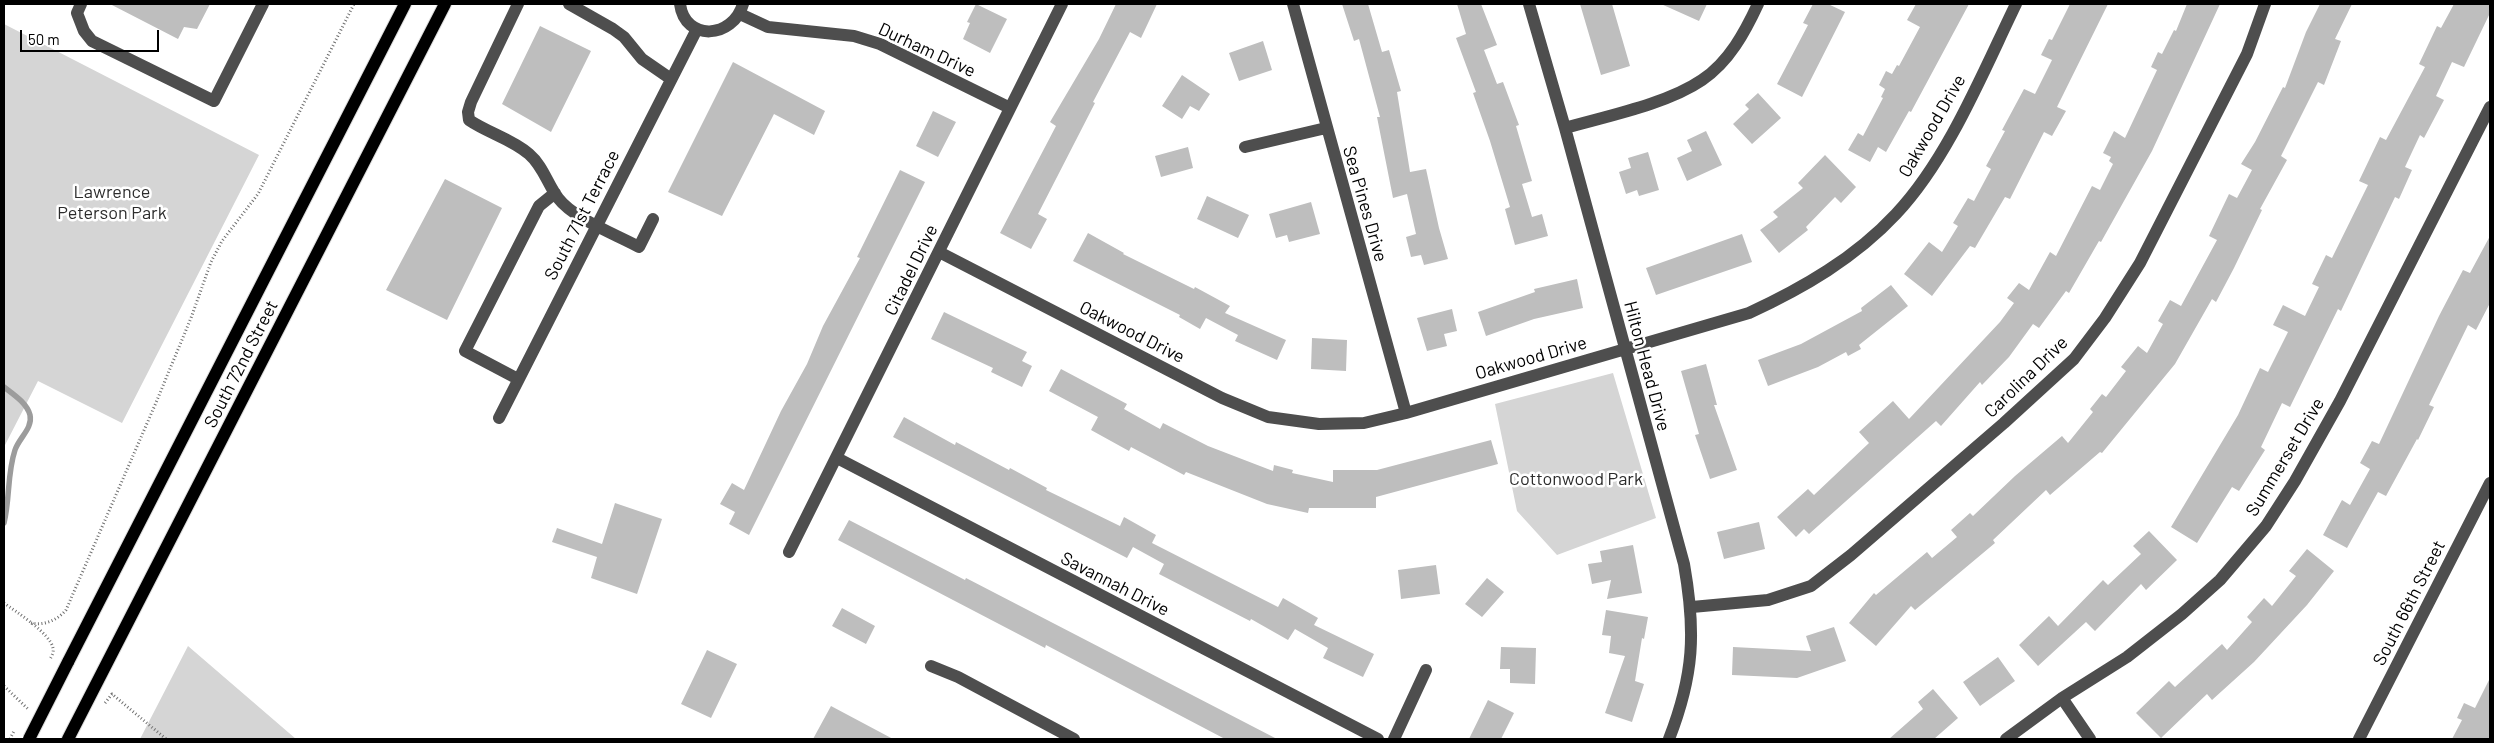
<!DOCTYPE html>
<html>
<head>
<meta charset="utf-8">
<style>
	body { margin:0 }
	#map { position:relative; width:2494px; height:743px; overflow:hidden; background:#fff; font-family:Barlow,sans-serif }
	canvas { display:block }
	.frame { position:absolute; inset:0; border:5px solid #000; pointer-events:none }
	.scale { position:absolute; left:20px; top:30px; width:139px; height:22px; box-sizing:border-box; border:2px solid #000; border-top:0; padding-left:6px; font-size:15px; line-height:18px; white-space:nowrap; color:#000; -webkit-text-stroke:4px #fff; paint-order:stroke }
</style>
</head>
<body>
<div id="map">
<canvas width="2494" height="743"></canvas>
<div class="frame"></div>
<div class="scale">50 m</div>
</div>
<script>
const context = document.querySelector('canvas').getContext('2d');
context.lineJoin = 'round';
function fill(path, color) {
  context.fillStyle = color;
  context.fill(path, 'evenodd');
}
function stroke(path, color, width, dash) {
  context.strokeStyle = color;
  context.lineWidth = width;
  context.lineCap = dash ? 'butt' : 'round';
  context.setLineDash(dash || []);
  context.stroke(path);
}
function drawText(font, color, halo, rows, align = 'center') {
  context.font = font + ' Barlow,sans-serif';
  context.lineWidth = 5;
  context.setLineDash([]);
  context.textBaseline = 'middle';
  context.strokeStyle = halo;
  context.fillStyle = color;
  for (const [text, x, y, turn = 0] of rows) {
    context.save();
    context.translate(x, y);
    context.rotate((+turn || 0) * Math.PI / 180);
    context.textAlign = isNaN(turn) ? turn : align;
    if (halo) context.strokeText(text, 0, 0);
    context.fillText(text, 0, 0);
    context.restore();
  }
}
fill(new Path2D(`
	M4,24L259,155L122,423L38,381L4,447Z
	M1613,373L1656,518L1557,555L1517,511L1495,404Z
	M188,646L296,739H140Z`), '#d5d5d5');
stroke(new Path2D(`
	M4,387C13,394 27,403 30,415C33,428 19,438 15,450C7,474 10,499 4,523`), '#9c9c9c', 5.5);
fill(new Path2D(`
	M110,4H210L197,29L184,27L178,39Z
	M976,4L1007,19L990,53L963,39L970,23L967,22Z
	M1116,4H1157L1141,38L1130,32L1093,102L1095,103L1038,214L1047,219L1031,249L1000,233L1056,126L1050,122L1099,39Z
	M1342,4H1368L1382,52L1389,50L1401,91L1397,92L1410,172L1426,169L1439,228L1448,259L1424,265L1421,255L1411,257L1406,237L1416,234L1407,194L1393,198L1377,117H1380L1359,39L1354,41Z
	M1457,4H1481L1497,45L1484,50L1497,84L1503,82L1519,125L1516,126L1532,181L1522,184L1532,217L1542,214L1548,236L1515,245L1505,209L1510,207L1490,141L1473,93L1476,92L1456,38L1466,34Z
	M1580,4H1612L1630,66L1601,75Z
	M1661,4H1707L1699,21Z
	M1813,4H1828L1845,12L1802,97L1777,84L1808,25L1803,23Z
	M1916,4H1969L1911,112L1909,111L1886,152L1878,147L1870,162L1848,150L1858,133L1863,136L1883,98L1881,97L1885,89L1879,85L1886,71L1892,74L1897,65L1899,66L1920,27L1907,20Z
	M2070,4H2108L2057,107L2066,111L2052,136L2044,132L2010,199L2005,197L1975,248L1970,246L1932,296L1904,274L1929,242L1942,252L1958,226L1953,223L1968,198L1974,201L1991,169L1986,166L2005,131L2002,130L2024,89L2035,94L2052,60L2041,55L2049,39L2052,40Z
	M2187,4H2220L2152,151L2101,242L2099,241L2069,293L2066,291L2039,328L2033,324L2009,357L1982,385L1980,382L1941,426L1936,421L1809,534L1804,529L1796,537L1777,517L1808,489L1814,495L1869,443L1859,432L1893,401L1909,419L2000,322L2014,303L2007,298L2019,283L2029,290L2050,252L2056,256L2092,186L2100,190L2113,164L2109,161L2111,157L2103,153L2114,131L2125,138L2157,70L2151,67L2158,52L2162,54L2174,30L2176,31Z
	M2320,4H2352L2335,39L2341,41L2324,85L2318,82L2281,156L2287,160L2260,209L2262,210L2234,268L2216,302L2212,299L2175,364L2102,453L2100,452L2050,495L2046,490L1993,540L1995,543L1915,610L1911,606L1876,646L1849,623L1874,593L1876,595L1927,552L1932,558L1957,537L1951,530L1970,513L1973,516L2015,476L2062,436L2068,443L2093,412L2090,409L2102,394L2106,397L2126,371L2121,367L2138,346L2147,353L2163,324L2158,321L2170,300L2181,306L2217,240L2209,236L2229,194L2237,198L2252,170L2241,164L2255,142L2283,87L2285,88L2306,32Z
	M2454,4H2490V13L2464,67L2452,62L2436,96L2444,100L2424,138L2420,135L2405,167L2412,170L2399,199L2395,197L2341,311L2338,309L2290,407L2282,403L2261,447L2265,450L2239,491L2232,487L2197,543L2171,527L2238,415L2260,368L2268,372L2288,332L2273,325L2283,305L2305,316L2319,287L2312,284L2326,255L2332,258L2368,185L2359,181L2380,137L2386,140L2425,67L2419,64L2437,26L2441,28Z
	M540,26L591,51L551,132L502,104Z
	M1263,41L1272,70L1239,81L1229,53Z
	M733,62L825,111L814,135L774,114L722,216L668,192Z
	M1182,75L1210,94L1199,111L1190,106L1182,119L1162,106Z
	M1758,93L1781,118L1752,144L1733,124L1749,109L1745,105Z
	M933,111L956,122L938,157L916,146Z
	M1706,131L1722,165L1687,181L1677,158L1692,151L1687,140Z
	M1188,147L1193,168L1161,177L1155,156Z
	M1648,152L1659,190L1639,196L1637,190L1626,194L1619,172L1631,168L1628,158Z
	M1825,155L1856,187L1841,203L1835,197L1806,227L1808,230L1779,253L1760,230L1778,217L1773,212L1803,188L1798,183Z
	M900,170L925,182L749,535L729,524L735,512L720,504L732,483L744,490L781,411L807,364L823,326L860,258L857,257Z
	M445,179L502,208L447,320L386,290Z
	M1207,196L1249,215L1238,238L1197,219Z
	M1311,202L1320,234L1289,242L1287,235L1276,238L1269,214Z
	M1088,233L1124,253L1123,254L1194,289L1195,287L1230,306L1225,313L1286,340L1277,360L1235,341L1238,335L1206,318L1200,329L1179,317L1180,315L1073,261Z
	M1742,234L1752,262L1656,295L1646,268Z
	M2490,236V303L2476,330L2468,325L2429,405L2434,407L2418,440L2417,439L2386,496L2378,492L2347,548L2323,535L2342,500L2350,505L2370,469L2360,463L2372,441L2379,444L2439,316L2463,270L2470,273Z
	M1577,279L1583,308L1534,319L1486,336L1478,312L1535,292L1534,289Z
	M1891,285L1908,306L1859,345L1861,349L1848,356L1846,352L1818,367L1768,386L1758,360L1801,344L1862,311L1861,308Z
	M1452,309L1457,331L1444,334L1447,346L1427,351L1417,318Z
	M944,312L1027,352L1022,361L1032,366L1022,387L991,372L993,368L931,339Z
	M1312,338L1347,340L1346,371L1311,369Z
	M1706,364L1717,405H1714L1737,470L1710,479L1695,435L1699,434L1681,371Z
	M1061,369L1127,404L1124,409L1160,429L1163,423L1208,446L1273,471L1274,465L1293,470L1292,473L1333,482V470H1377L1491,440L1498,464L1376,497V508H1309L1308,513L1267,504L1186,472L1184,475L1131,447L1129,451L1091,430L1098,417L1049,391Z
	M904,417L955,445L956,442L1009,470L1010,468L1047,488L1046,490L1120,526L1124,517L1156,535L1152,543L1278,607L1283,598L1318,618L1314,625L1374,654L1363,677L1323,658L1328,648L1295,629L1288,640L1251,619L1250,621L1159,574L1164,564L1133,547L1127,558L893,437Z
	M615,503L662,519L637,594L591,578L597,557L552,542L557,528L602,544Z
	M849,520L965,580L966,578L1277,739H1225L1046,645L1045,648L838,540Z
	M1759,522L1765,549L1724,559L1717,532Z
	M2149,531L2177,560L2146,590L2141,584L2095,631L2086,622L2038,666L2019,645L2049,616L2058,626L2103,580L2108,585L2141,554L2133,546Z
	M1633,545L1642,593L1607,599L1611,580L1592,584L1588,564L1602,562L1600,551Z
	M2307,549L2334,571L2307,605L2254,662L2212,700L2207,694L2161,738L2136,713L2169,681L2175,687L2222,644L2227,650L2252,622L2247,617L2264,598L2272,606L2296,576L2289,571Z
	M1436,565L1440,594L1401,599L1398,570Z
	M1487,578L1504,592L1482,617L1465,604Z
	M842,608L875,626L866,644L832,626Z
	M1606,610L1648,617L1644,639L1642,638L1635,681L1644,684L1632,722L1605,713L1625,656L1609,653L1611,636L1602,635Z
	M1834,627L1846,661L1797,678L1732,675L1733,647L1811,651L1806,636Z
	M1501,647L1536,648L1535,684L1510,683V669H1500Z
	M707,650L737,664L711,718L681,704Z
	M1998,657L2015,681L1980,706L1963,682Z
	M2490,678V739H2452L2462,720L2457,718L2464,703L2475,708Z
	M1933,689L1958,718L1934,739H1889L1923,709L1918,702Z
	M1488,700L1514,713L1501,739H1469Z
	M831,706L893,739H813Z`), '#bebebe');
const major = new Path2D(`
	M68,662L405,4
	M68,739L445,4`);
stroke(major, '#dbdbdb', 14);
stroke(new Path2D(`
	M4,603C15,611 50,633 53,648C54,651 52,656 50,659
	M31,623C43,626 58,620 66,610L155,405L191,318L211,262L222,241L258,194L354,4
	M4,686L28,709
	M105,703L112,694L166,739`), '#707070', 3, [1, 2.5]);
stroke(new Path2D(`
	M81,4L77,13L84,31L92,41L214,101L263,4
	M518,4L471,102L468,112L469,120C488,133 512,139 529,154C543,166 547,183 558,198C574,219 615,234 639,247L653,219
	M569,4L613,29L624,37L642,59L671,79
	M680,4C685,42 733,39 743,4
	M1293,4L1406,413
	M1529,4L1565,128L1684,564C1696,632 1694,675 1669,739
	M740,14L768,27L854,36L880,44L1010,108
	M1565,128C1607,116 1667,104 1702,80C1729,62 1745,32 1758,4
	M1245,147L1326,128
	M939,252L1222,398L1268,417L1319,424L1364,423L1406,413L1749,313C1803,288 1855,258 1896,214C1948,159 1983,72 2016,4
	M518,379L465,351L539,206L555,193
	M499,418L697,29
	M837,458L1378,739
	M789,552L1062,4
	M1692,607L1768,600L1811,586L1851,555L2004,423L2074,359L2105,318L2140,263L2247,54L2265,4
	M931,666L958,677L1074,739
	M2062,698L2090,739
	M1394,739L1426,670
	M2006,739L2062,698L2127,657L2182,614L2220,580L2266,526L2295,481L2340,401L2490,107
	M2359,739L2490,483`), '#4e4e4e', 12);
stroke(major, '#000', 12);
const majorBridge = new Path2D(`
	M29,739L68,662`);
stroke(majorBridge, '#dbdbdb', 14, []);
stroke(new Path2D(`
	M10,739L14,731`), '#707070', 3, [1, 2.5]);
stroke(majorBridge, '#000', 12);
drawText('18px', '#000', '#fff', [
	["Durham Drive",927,50,25],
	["Oakwood Drive",1932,126,-60],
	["Sea Pines Drive",1365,204,74],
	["South 71st Terrace",582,215,-63],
	["Citadel Drive",911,270,-64],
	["Oakwood Drive",1132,332,27],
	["Oakwood Drive",1531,358,-16],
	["South 72nd Street",241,364,-63],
	["Hilton Head Drive",1647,366,75],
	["Carolina Drive",2026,377,-44],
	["Summerset Drive",2285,457,-59],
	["Savannah Drive",1115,584,27],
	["South 66th Street",2409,603,-63]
]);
drawText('18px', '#2c2c2c', '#fff', [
	["Lawrence",112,192],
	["Peterson Park",112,213],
	["Cottonwood Park",1576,479]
]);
</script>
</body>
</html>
